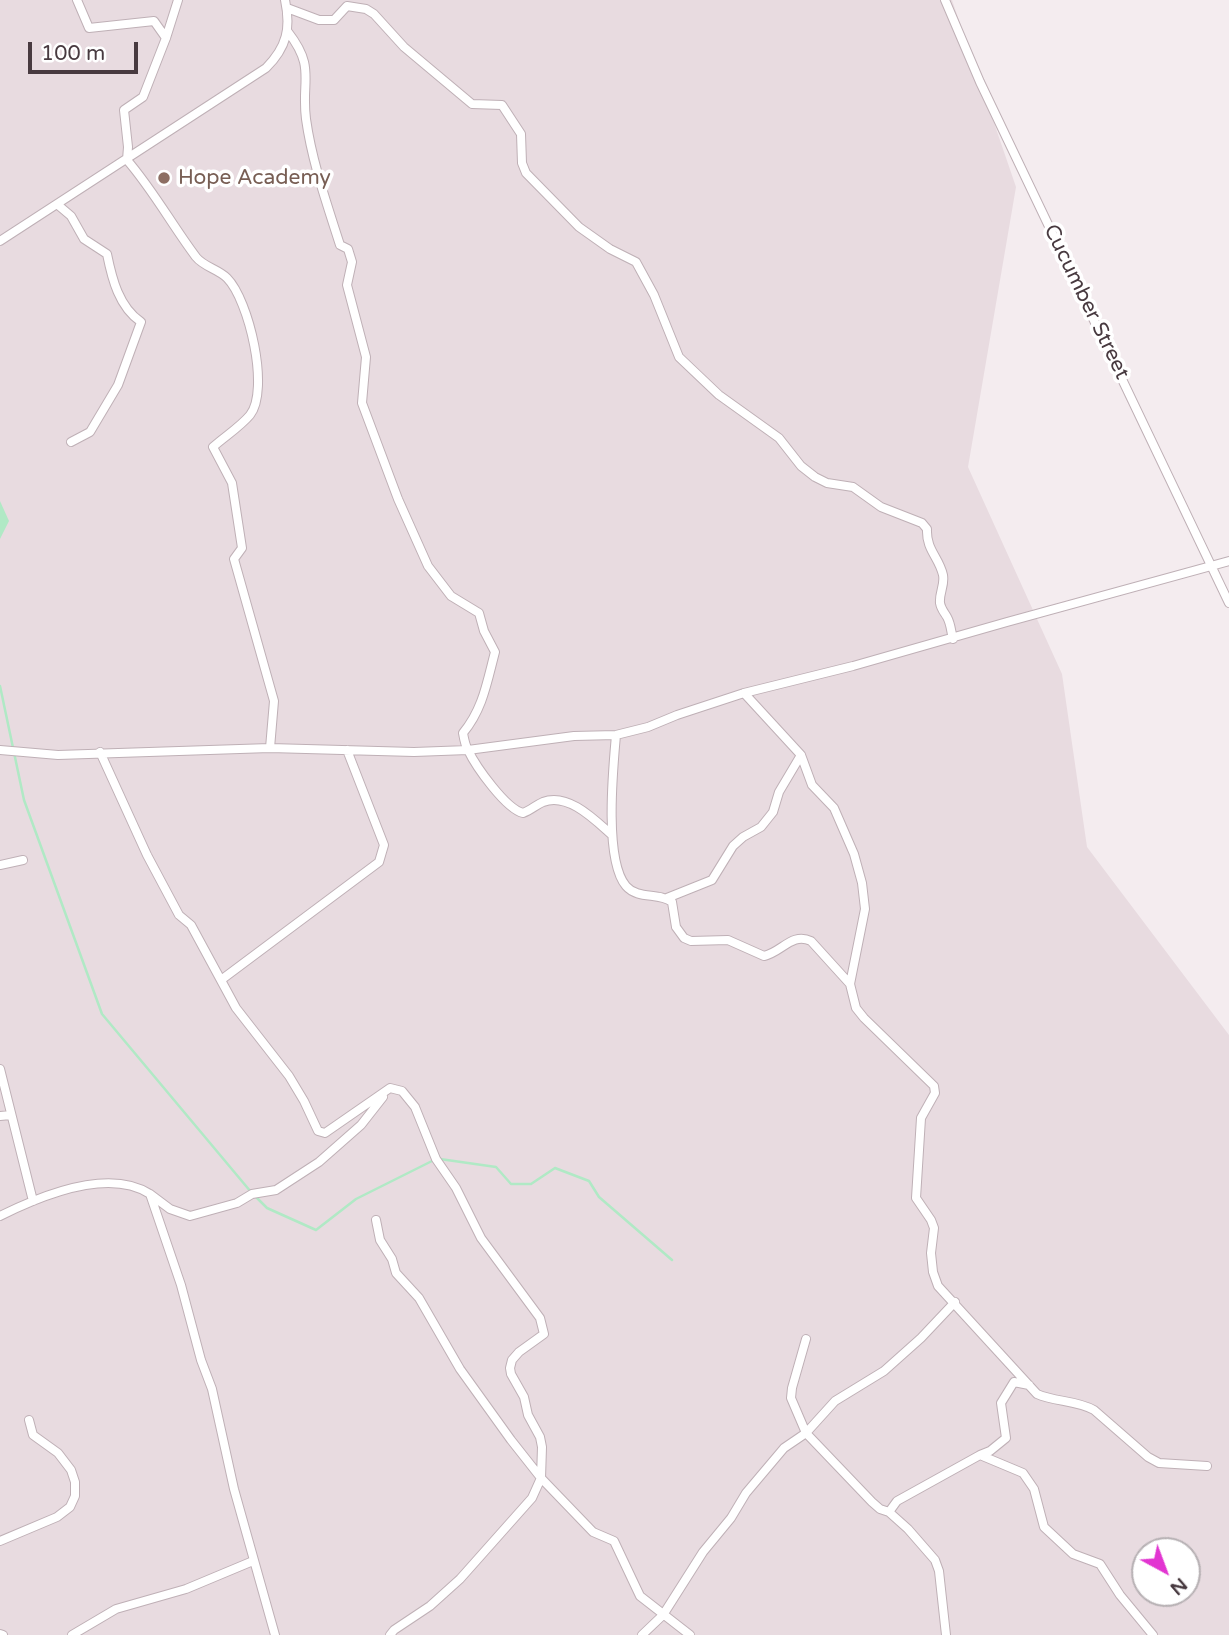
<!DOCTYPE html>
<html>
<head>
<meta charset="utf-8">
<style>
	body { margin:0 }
	#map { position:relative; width:1229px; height:1635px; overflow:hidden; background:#f4ecef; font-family:"Varela Round",sans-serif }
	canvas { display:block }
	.north { position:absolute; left:1131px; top:1537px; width:70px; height:70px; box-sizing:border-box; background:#fff; border:2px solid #b6b0b3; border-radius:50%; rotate:139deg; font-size:19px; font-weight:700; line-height:28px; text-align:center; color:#483a40 }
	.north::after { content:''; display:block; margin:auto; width:24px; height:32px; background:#e235d1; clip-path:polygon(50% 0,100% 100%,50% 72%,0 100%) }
	.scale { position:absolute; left:28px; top:42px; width:110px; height:32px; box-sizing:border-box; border:4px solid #483a40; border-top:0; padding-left:9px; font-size:21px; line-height:24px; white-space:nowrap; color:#483a40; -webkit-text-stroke:5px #fff; paint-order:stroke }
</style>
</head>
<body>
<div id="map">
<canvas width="1229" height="1635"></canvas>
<div class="north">N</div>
<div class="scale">100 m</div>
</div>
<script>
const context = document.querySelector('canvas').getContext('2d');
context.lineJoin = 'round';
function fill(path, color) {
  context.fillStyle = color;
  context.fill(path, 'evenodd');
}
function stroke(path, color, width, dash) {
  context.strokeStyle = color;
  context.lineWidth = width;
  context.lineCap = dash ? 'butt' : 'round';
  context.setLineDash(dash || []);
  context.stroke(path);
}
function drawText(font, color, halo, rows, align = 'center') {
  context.font = font + ' "Varela Round",sans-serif';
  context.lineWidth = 7;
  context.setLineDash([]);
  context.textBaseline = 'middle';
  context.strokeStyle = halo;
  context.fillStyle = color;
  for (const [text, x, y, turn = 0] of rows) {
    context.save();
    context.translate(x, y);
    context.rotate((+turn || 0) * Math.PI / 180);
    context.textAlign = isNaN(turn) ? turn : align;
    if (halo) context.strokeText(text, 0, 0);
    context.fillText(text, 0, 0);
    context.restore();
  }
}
fill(new Path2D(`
	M0,0H952L1016,187L968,467L1062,674L1087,847L1229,1035V1635H0ZM1145,1551H1187V1593H1145Z`), '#e8dbe0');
fill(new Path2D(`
	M0,501L9,521L0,539Z`), '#b0e9c5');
stroke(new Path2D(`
	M0,686L24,800L102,1014L251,1192
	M440,1159L496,1167L511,1184H531L555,1168L589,1181L599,1197L672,1260
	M256,1197L267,1208L316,1230L356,1199L434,1160`), '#b0e9c5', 2.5);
const minor = new Path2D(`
	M77,0L89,28L154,21L166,38
	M178,0L166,38L143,97L124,110L128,147L127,160C153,190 172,225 196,257C204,267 218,269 227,278C249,300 270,390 250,415C240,427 224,437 213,447L232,483L242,548L234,559L274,701L270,748
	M945,0L980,82L1229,603
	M287,8L319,20H334L347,6L366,9L374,14L404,47L472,104L502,105L521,134L522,163L526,173L579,227L610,249L636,262L654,295L679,357L719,395L779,438L801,466L815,477L827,483L853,487L881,507L922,523L927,529C926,550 939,557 943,575C945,585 939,593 940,603C941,609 944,612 947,617C951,624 951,632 953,639
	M288,32C316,68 301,80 306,119C312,162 327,204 340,245L348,249L352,262L347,285L366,357L362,403L398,499L428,566L451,596L479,613L484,631L495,652C487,682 483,709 463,733C464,739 465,745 468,750C476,767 506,809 523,813C531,810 536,805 543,802C568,792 595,820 612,835
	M58,205L71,216L84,239L107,254C112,279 119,307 141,322L118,385L90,432L71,442
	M0,241L266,68C287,47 291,28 285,0
	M744,693L801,755L812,785L834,808L854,854L862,883L865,909L850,984L856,1008L864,1018L934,1086L935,1093L921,1118L916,1198L931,1220L934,1228L931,1253L933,1272L938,1286L1037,1394C1055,1402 1076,1400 1094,1410L1148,1457L1159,1463L1207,1466
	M616,735C613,769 604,860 626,886C638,900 659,892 672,902L676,927L684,938L691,941L728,940L764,956C782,952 792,932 811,941L850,984
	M0,750L58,755L270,748L414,752L468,750L574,736L616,735L648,727L677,715L744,693L853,666L1007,622L1229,561
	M100,752L147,855L179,915L191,925L236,1008L289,1076L304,1101L318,1131L325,1133L390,1088L402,1091L415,1107L436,1159L456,1188L481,1238L540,1318L544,1334L519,1352L512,1360L510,1368L511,1374L524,1397L528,1415L540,1437L542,1447L541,1478L532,1498L460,1579L430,1606L394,1630L390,1635
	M0,865L23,860
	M667,898L712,880L733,846L743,837L761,827L773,812L779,792L801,755
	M221,980L379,862L384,845L347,750
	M0,1069L33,1201
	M0,1116L11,1115
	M150,1194L170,1209L190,1216L237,1203L252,1194L276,1190L319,1162L361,1125L383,1097
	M0,1216C40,1196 108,1167 150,1194L181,1285L201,1360L212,1389L234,1489L275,1635
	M376,1220L380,1240L392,1259L396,1273L419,1298L460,1369L511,1440L541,1478L593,1532L614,1541L640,1596L690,1635
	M806,1339L792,1388L791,1398L806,1433L872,1502L880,1509L889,1512L908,1529L935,1560L939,1571L946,1635
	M980,1455L990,1451L1006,1438L1001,1403L1014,1382L1029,1385
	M889,1512L897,1501L980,1455L1023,1473L1034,1489L1044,1527L1073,1554L1100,1564L1120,1595L1153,1635
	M0,1541L57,1517L70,1507L75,1496V1482L71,1470L58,1453L33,1435L29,1420
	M0,1634L3,1635
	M72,1635L116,1609L186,1589L253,1561
	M642,1635L663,1615L703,1552L731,1518L746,1493L784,1448L806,1433L835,1401L884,1371L921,1338L955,1302`);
stroke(minor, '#bfb0b6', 10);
stroke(minor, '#fff', 8);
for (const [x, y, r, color] of [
	[164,178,7,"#8d6e63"]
]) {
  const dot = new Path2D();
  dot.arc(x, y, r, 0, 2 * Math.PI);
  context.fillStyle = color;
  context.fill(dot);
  stroke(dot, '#fff', 2.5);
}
drawText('21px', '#785e54', '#fff', [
	["Hope Academy",178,178]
], 'left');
drawText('21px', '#483a40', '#fff', [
	["Cucumber Street",1086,302,64]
]);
</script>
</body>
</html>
